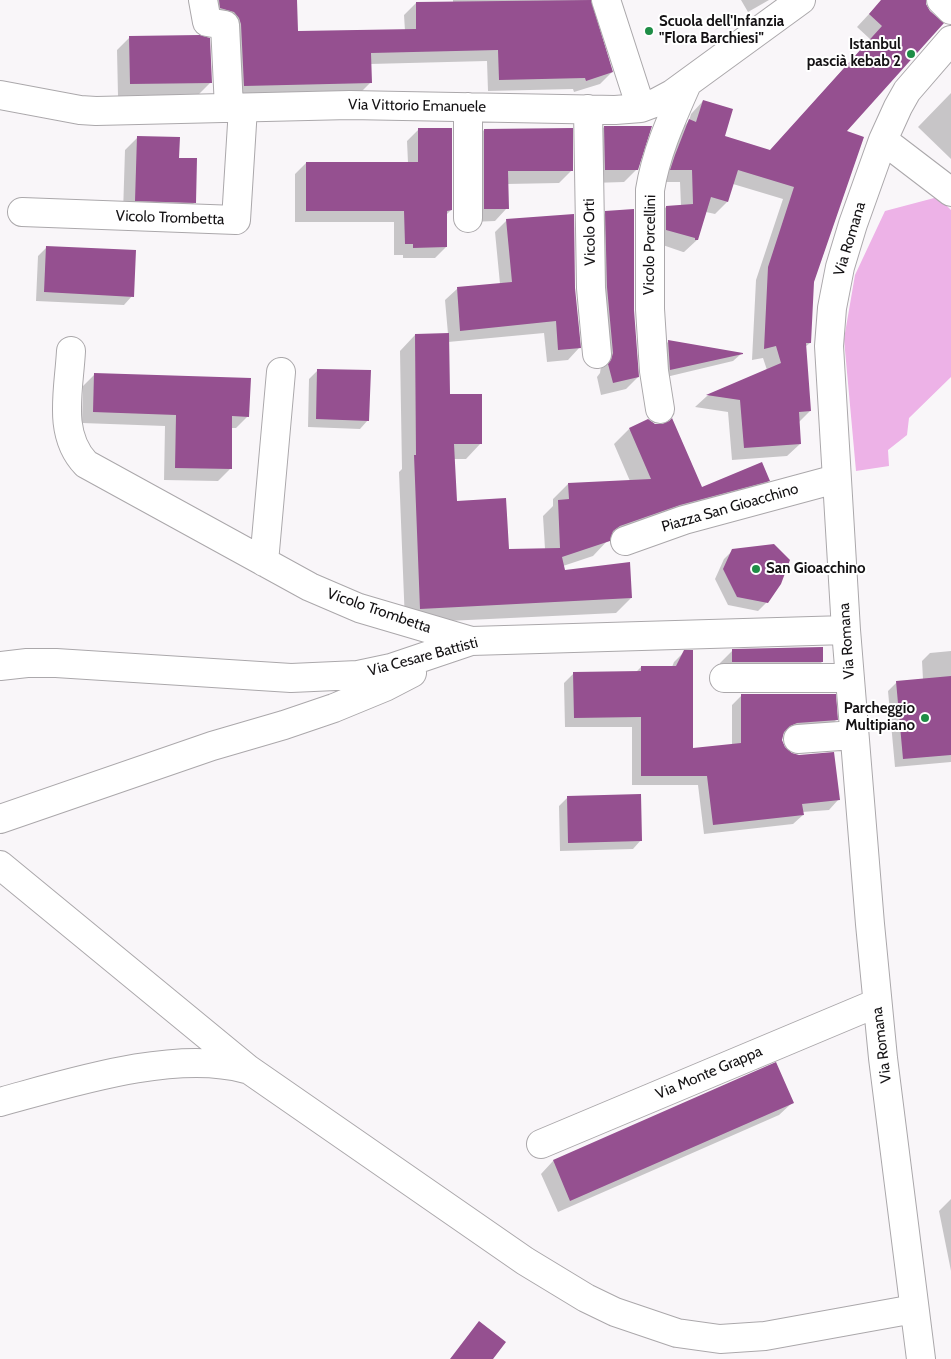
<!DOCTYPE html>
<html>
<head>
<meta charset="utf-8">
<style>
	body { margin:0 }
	canvas { display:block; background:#f9f6f9 }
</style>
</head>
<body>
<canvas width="951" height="1359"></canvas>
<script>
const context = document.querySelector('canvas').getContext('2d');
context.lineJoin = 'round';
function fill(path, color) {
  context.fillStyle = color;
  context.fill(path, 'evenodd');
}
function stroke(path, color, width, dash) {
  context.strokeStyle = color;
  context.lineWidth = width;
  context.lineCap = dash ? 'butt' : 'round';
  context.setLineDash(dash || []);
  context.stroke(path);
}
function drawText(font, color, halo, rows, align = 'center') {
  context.font = font + ' Cabin,sans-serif';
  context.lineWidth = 4;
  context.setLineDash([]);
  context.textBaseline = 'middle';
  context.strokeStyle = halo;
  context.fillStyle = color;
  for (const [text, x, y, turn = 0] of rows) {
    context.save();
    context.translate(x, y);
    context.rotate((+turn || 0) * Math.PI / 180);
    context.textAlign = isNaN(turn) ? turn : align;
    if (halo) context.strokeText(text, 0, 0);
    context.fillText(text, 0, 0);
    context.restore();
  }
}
fill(new Path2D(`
	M938,197L951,210V377L909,418L907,435L888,450L889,466L856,471L844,339L855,275L885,211Z`), '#edb2e7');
fill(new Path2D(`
	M207,0H296L297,33L405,31L404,15L416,3L453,2V0H590V5L612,72L600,84L574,92L573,89L488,91L487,61L370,64L371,82L359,94L232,97Z
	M741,0H769L748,12Z
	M882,0H925L845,131L813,282L810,343L805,347L810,411L798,423L800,444L787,456L732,460L728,412L695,407L707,396L767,370L763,358L752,360L756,280L783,199L733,184L727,202L715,214L706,212L697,240L684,252H683L654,242V220L666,207L681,206L680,182H659L677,133L689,121L691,114L703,101L723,137L770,151L870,39L857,27Z
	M130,37L211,82L198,95L118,96L117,50Z
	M951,93V159L918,127Z
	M604,127L637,169L624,182L592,183V140Z
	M419,129L451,210L446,215V247L435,258H403V255H394V222H295V174L306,163H408L407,141Z
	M484,130L572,170L559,183L507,184V208L495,221L471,222V143Z
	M138,137L178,159L195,202L182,215L123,213L125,150Z
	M606,212L633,310L638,377L626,389L601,395L597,377L600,373L601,366L594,224Z
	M507,220L574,288L579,348L568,360L547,362L544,333L448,342L449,395L481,443L466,459H453L456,503L508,551L545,549L543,516L553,506V499L568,484L630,481L614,444L629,429L702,489L769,480L754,495L664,520L609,539L593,556L563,566L564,571L631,598L616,613L405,623L399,472L402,469L400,351L415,335L448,334L445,300L457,289L500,284L495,232Z
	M47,247L132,296L124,305L36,301L38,256Z
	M668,342L741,354L733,361L662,378L660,350Z
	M318,370L368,420L360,429L308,427L309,379Z
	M95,374L248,416L236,428H231L230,469L218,481L164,480L165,426L82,423L83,386Z
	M733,550L767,602L758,611L728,605L715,579L724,559Z
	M733,650L822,662L809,675H720V663Z
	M951,651V762L895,767L888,691L897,682L923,680L922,661L930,653Z
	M684,652L692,750L732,745V705L742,695L836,720L827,730L786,733L782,734L781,740L784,748L838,800L829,810L802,812L803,815L793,824L704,834L698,785H632V727H565L564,683L574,673L636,672L641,667H672L674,662Z
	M568,797L641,840L633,849L560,851L559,806Z
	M775,1064L792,1103L779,1115L558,1212L541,1174L553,1161Z
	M951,1199V1271L939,1211Z`), '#0003');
fill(new Path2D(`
	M219,0H297L298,31L416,29V2L591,0L613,72L586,81L585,78L499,80L498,50L371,53L372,83L244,86L241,24L239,18L234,12L220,8Z
	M881,0H926V4L930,11L944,23L847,131L864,137L814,282L811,343H806L811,411L799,412L801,444L744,448L740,400L706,395L781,363L776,346L764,349L768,267L794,187L738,170L728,202L711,197L698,240H695V238L666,230V206L693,204L692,170H670L675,155L689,119L696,122L703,100L733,109L725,136L770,150L882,26L869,14Z
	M200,35L210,38L212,83L130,84L129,36Z
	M604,126H652L638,170H605Z
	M418,128H452V210L447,211V247L413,248V244H405L404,211H306V162H418Z
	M573,128V171H508L509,209H484V129Z
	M137,136L180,137L179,158H197L196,203L135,201Z
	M634,209V310L639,377L613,383L608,364L611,360L613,353L607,287L605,211Z
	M574,214L575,288L581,348L558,350L556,321L460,331L457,287L512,282L506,219Z
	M46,246L136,250L134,297L44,292Z
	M449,333L450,394H482V444H454L457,501L506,498L509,549L560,548L558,500L569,499L568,483L651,479L629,428L648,419L655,424H662L669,421L672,418L702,487L762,462L770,481L680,505L620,526L613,531L610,541L562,557L565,570L630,562L632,598L420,609L414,455H416L415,334Z
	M668,340L743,353V354L670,370Z
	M317,369L371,370L369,421L316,419Z
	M94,373L251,378L249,417L232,416V469L175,468L176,415L93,412Z
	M774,544L790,560L781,584L768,603L737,597L723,569L732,549Z
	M823,647V662H732V649Z
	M684,650H693V748L741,743V694H836L838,720L797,723L790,726L784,732L782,740L785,747L792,753L799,755L834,752L840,800L802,804L804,815L713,825L707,776H641V717L574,718L573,672L641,671V666H676Z
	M951,676V755L903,759L896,681Z
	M641,794L642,841L568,843L567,796Z
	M776,1062L794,1103L570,1201L553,1160Z
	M479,1321L506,1342L493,1359H450Z`), '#955090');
const minor = new Path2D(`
	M203,0L207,22L225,25L229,108
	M606,0L641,108
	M941,0L951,10
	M0,95L80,110L96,111L350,105L615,110L641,108L657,102L672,94L801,0
	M468,107V218
	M588,109L591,288L597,354
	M883,140L951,192
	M22,212L236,220L243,108
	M71,351C69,390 57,434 86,464L310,587L359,608L471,641
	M660,409L654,371L650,309V190C656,153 671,120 686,86
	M625,541L684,520L836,479
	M264,562L281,372
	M0,666L27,663H56L291,678L358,675L391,668L471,641L846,630
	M724,678H850
	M798,739L854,735
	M0,819L212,746L284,725L334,708L385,687L412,673
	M0,865L248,1069L525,1261L586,1298L615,1312L677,1333L720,1339L765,1336L914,1309
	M0,1102C70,1083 175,1049 246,1069
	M541,1144L877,1003
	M921,1359L883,1058L870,924L846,630L829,346L832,308L840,267L853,224L883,140L898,107L907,91L951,40`);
stroke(minor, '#aba8ab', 30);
stroke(minor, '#fff', 28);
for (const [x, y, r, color] of [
	[649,31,5,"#1e8d46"],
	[911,54,5,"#1e8d46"],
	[756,569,5,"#1e8d46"],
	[925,718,5,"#1e8d46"]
]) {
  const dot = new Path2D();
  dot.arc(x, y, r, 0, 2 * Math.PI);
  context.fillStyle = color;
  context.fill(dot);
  stroke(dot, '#fff', 2);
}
drawText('bold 15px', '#141214', '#fff', [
	["Scuola dell'Infanzia",659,22],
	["\"Flora Barchiesi\"",659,39],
	["Istanbul",901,45,"right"],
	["pascià kebab 2",901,62,"right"],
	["San Gioacchino",766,569],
	["Parcheggio",915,709,"right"],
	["Multipiano",915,726,"right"]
], 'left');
drawText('15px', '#141214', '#fff', [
	["Via Vittorio Emanuele",417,106,1],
	["Vicolo Trombetta",170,218,2],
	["Vicolo Orti",590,232,-91],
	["Via Romana",850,239,-73],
	["Vicolo Porcellini",650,245,-89],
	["Piazza San Gioacchino",730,508,-16],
	["Vicolo Trombetta",379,611,19],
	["Via Romana",847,641,-94],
	["Via Cesare Battisti",423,657,-15],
	["Via Romana",882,1045,-97],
	["Via Monte Grappa",709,1073,-23]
]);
</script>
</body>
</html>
